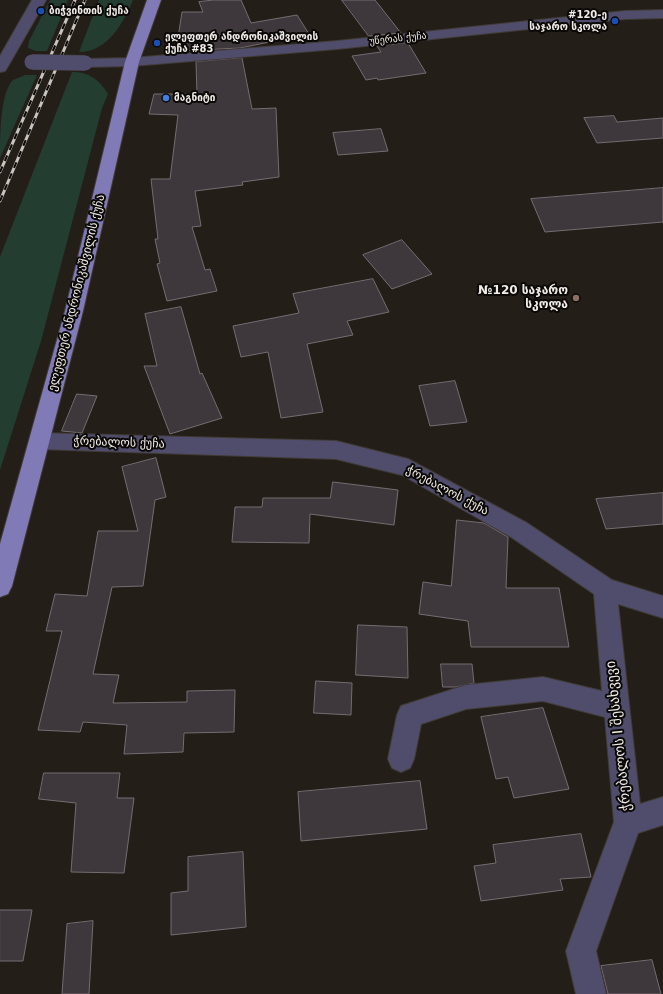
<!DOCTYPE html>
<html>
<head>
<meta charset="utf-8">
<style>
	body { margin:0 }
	canvas { display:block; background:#241e19 }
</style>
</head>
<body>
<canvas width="663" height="994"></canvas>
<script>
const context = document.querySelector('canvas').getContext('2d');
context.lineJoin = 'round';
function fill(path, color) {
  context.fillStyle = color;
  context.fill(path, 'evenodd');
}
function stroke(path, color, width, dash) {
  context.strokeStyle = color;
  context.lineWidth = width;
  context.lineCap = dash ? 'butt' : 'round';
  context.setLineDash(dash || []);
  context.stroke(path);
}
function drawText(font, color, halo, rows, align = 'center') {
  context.font = font + ' "DejaVu Sans","Noto Sans Georgian",sans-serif';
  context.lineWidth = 4;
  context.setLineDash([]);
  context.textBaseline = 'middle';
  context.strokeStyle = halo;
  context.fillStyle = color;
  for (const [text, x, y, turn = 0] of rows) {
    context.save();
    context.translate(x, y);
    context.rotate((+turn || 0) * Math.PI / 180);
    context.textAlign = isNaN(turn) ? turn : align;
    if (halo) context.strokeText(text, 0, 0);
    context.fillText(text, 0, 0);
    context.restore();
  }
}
fill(new Path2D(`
	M50,0H68L47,51H36L28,48L29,41Z
	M99,0H133C123,23 108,52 79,52Z
	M72,72C89,72 99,79 108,94L102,108L41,341L0,470V257Z
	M25,75H37L0,158C0,138 0,93 13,80C17,78 22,77 25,75Z`), '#233d30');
const building = new Path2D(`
	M214,0H241L251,23L297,15L309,34L240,48L176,51L182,12H203L199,2Z
	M342,0H375L401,33L369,36Z
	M408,43L426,73L378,80L377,78L366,80L352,56L381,52L377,46Z
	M242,58L252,109L276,108L279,177L242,182L243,185L195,191L201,226L192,227L205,270L210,269L217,291L167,301L157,264L160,263L155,239H158L151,179H170L178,115L149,114L154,94H197L196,62Z
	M614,116L617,122L663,118V138L597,143L584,118Z
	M381,129L388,151L338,155L333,133Z
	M663,188V222L545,232L531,199Z
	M402,240L432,274L392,289L363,255Z
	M373,279L389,312L347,321L353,335L307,344L323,412L281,418L268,352L241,357L233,326L299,313L293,294Z
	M181,307L200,374L202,373L222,418L170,434L144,366H157L145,314Z
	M455,381L467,422L430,426L419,386Z
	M77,394L97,396L82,433L62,431Z
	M156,458L166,497L155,500L143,586L112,587L93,674L119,675L113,703L187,702V691L235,690L234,732L184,733L183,752L124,754L127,725L83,722L80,732L38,730L62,631H46L55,594L87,596L98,531H138L122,467Z
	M333,482L398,490L394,525L310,514L309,543L232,542L235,507H262L263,498H330Z
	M663,493V524L606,529L596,499Z
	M457,520L484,523L508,537L506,588H559L569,647H471L468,621L419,614L423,582L451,586Z
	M358,625L407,627L408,678L356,675Z
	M441,664H472L474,683L456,687H443Z
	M316,681L352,683L351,715L314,713Z
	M543,708L569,789L514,798L508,777L496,779L481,717Z
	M44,773H120L117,798H134L124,873L71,872L76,803L39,799Z
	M420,781L427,829L301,841L298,792Z
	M581,834L591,877L560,879L563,890L481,901L474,866L496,863L493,845Z
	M243,852L246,927L171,935V893L188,891V857Z
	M0,910H32L23,961H0Z
	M93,921L89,994H62L67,924Z
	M652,960L661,994H608L601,966Z`);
fill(building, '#3e373b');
stroke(building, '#746c71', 1);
const minor = new Path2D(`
	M32,0H46L7,68L5,71L0,72V56Z
	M663,10V18L625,19L337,49L132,66L85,67L80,66L78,63L80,60L85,59L132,58L337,41L625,11Z
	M39,433L336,441L408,459L527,523L612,580L663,596V618L618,604L640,804L663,797V825L638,833L596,951L606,994H576L566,951L614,822L605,717L543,701L466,709L421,724L414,759L410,768L401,772L392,768L388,759L397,715L401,706L466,685L543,677L602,691L594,594L511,537L402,475L336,459L39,449L32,447L29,441L32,435Z`);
const major = new Path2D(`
	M147,0H161L139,62L83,311L12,586L8,594L0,597V544L65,311L125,62Z`);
stroke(minor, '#413b36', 2);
stroke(major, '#413b36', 2);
fill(minor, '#4f4d6b');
fill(major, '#807bb7');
const rail = new Path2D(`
	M0,172L75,0
	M0,201L85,0`);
stroke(rail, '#c8c4c0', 3);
stroke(rail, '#0b0907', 2, [6]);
const minorBridge = new Path2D(`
	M32,62L85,63`);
stroke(minorBridge, '#413b36', 16, []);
stroke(minorBridge, '#4f4d6b', 15);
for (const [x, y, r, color] of [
	[41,11,4,"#1a4fb4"],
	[615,21,4,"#1a4fb4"],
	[157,43,4,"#1a4fb4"],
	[166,98,4,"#3f7fe0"],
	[576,298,4,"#8d6e63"]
]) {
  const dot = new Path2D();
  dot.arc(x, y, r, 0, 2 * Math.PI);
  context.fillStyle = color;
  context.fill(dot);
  stroke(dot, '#0b0907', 1.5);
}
drawText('bold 10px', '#f0ece8', '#0b0907', [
	["ბიჭვინთის ქუჩა",49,11],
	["#120-ე",607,15,"right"],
	["საჯარო სკოლა",607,27,"right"],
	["ელეფთერ ანდრონიკაშვილის",165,37],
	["ქუჩა #83",165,49],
	["მაგნიტი",174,98]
], 'left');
drawText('10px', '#f0ece8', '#0b0907', [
	["უწერას ქუჩა",398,39,-6]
]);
drawText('bold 12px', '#f0ece8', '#0b0907', [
	["№120 საჯარო",568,291],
	["სკოლა",568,305]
], 'right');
drawText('12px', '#f0ece8', '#0b0907', [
	["ელეფთერ ანდრონიკაშვილის ქუჩა",77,293,-76],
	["ჭრებალოს ქუჩა",119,443,2],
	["ჭრებალოს ქუჩა",447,491,28]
]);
drawText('14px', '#f0ece8', '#0b0907', [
	["ჭრებალოს I შესახვევი",619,736,-96]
]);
</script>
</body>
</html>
